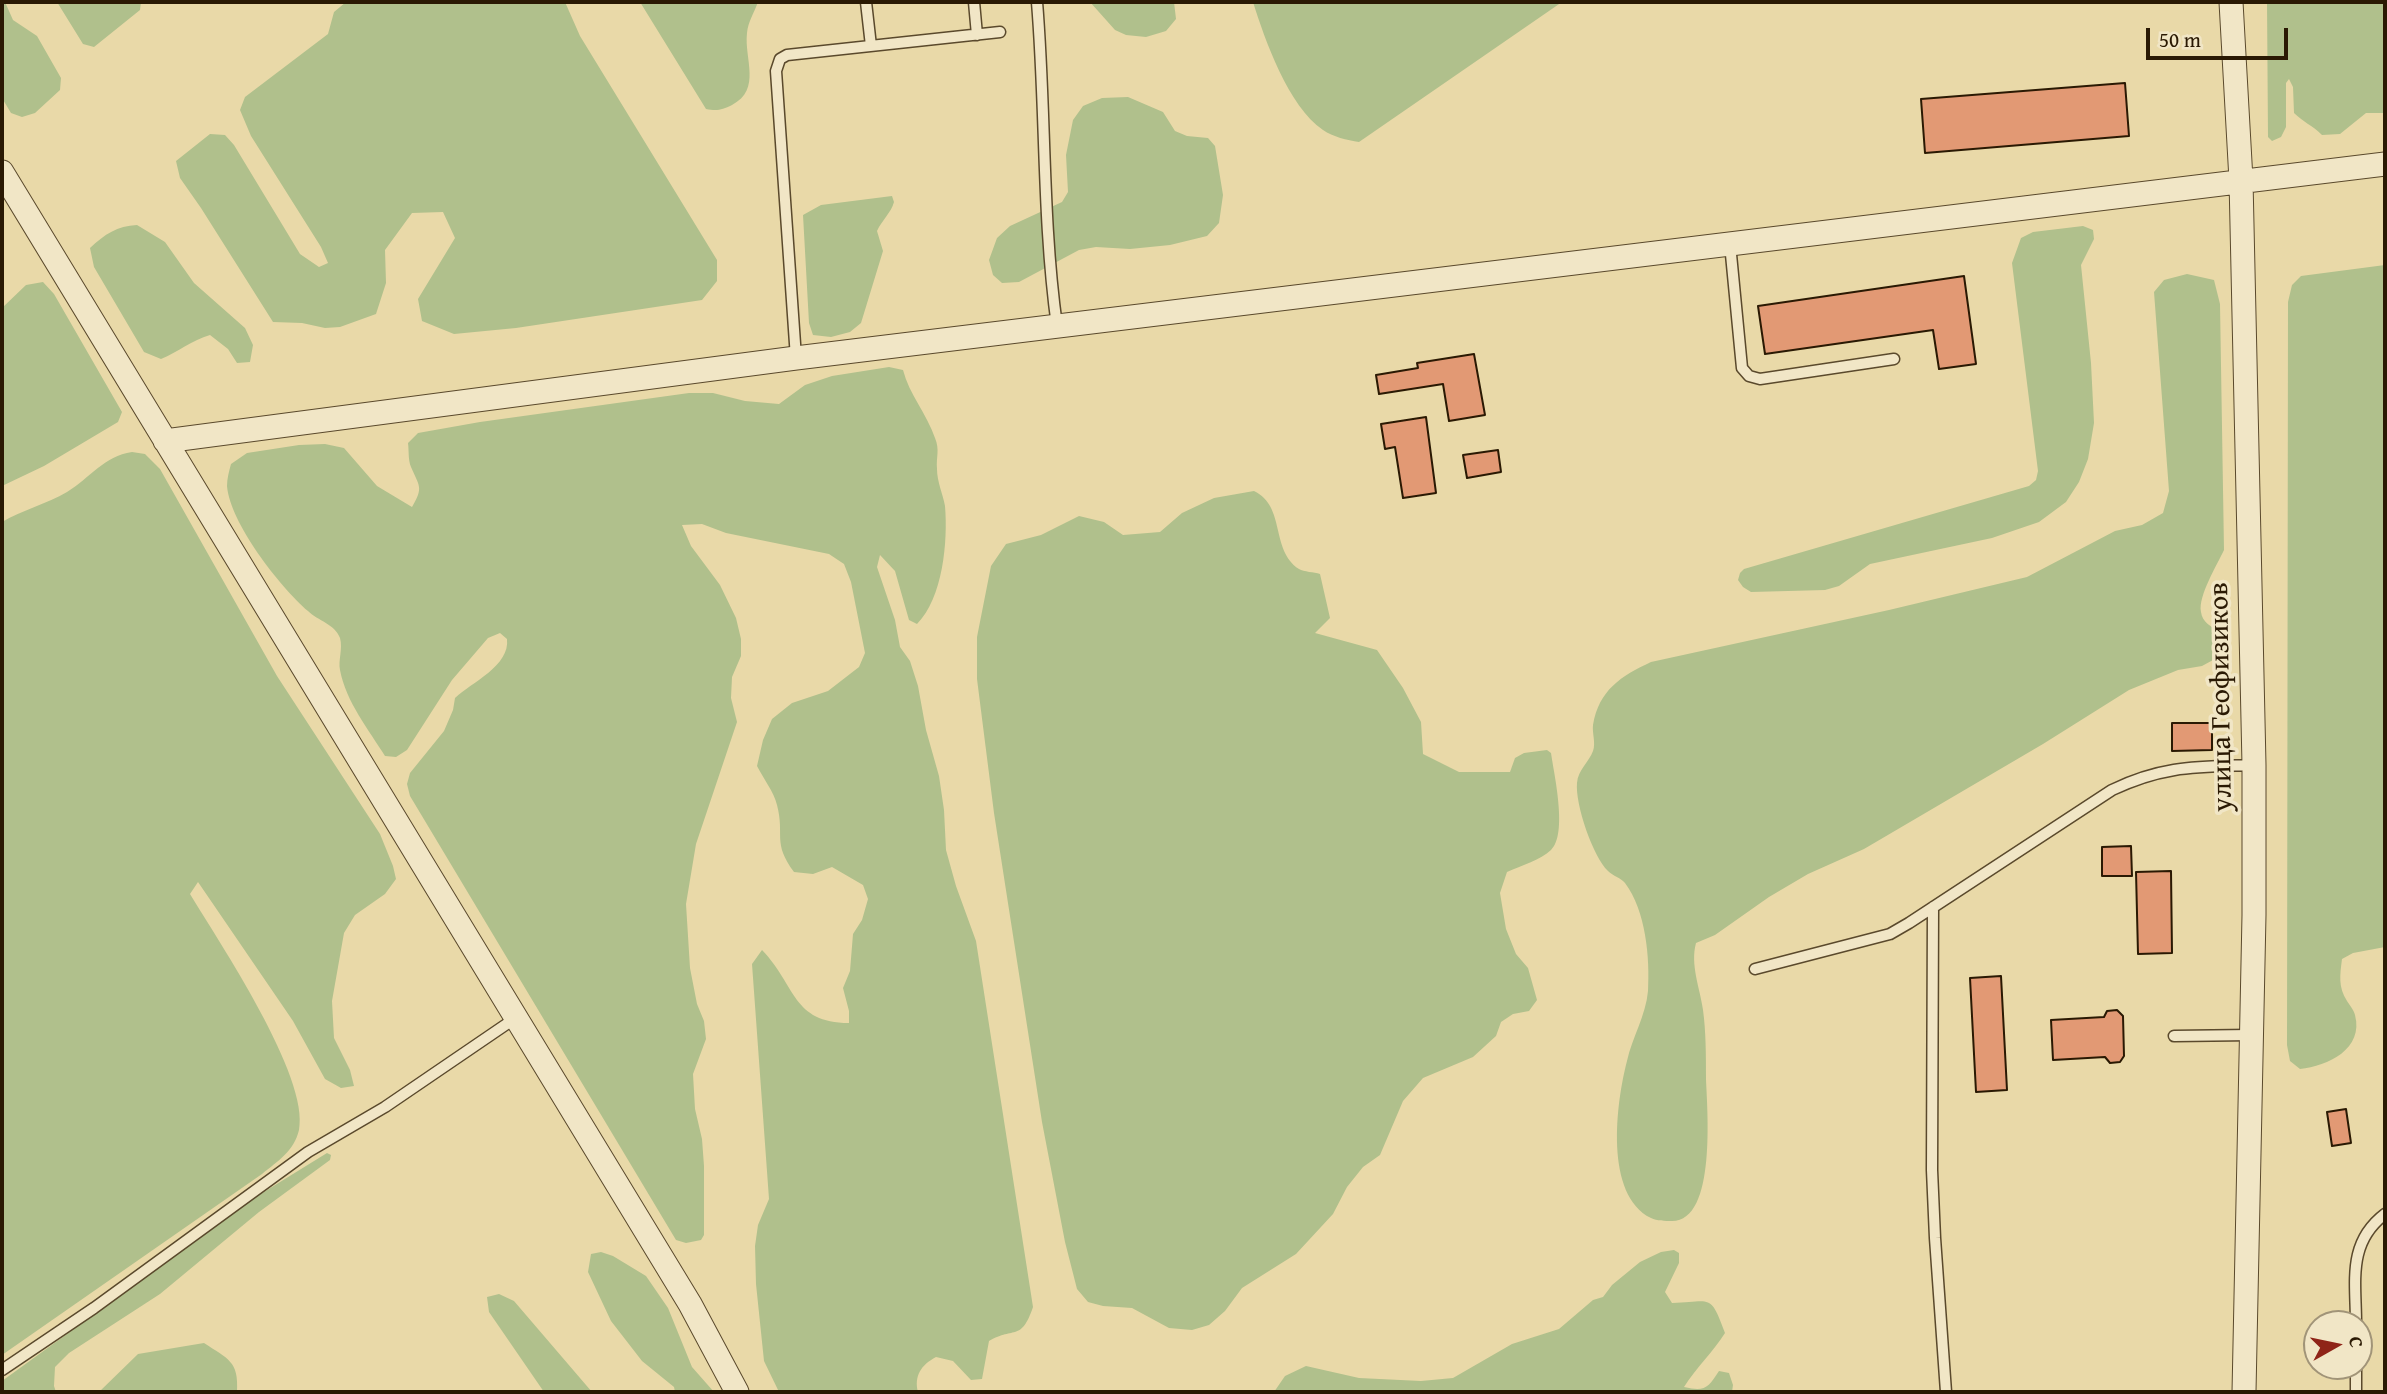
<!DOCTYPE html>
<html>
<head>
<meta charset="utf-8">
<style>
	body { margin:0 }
	#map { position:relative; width:2387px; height:1394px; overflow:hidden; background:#e9d9a8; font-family:"Gentium Book Plus",serif }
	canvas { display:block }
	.frame { position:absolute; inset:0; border:4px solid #2a1903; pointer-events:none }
	.north { position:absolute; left:2303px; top:1310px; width:70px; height:70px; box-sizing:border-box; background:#f1e6c6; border:2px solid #a19478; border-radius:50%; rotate:81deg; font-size:19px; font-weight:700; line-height:28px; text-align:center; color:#2a1903 }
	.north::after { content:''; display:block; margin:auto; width:24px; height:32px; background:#8f2418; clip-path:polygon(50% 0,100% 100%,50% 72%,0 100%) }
	.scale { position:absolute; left:2146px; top:28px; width:142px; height:32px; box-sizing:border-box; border:4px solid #2a1903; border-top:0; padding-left:9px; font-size:21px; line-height:24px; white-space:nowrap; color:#2a1903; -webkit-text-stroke:5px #f1e6c6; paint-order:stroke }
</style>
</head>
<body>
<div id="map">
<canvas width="2387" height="1394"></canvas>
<div class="frame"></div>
<div class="north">С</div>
<div class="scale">50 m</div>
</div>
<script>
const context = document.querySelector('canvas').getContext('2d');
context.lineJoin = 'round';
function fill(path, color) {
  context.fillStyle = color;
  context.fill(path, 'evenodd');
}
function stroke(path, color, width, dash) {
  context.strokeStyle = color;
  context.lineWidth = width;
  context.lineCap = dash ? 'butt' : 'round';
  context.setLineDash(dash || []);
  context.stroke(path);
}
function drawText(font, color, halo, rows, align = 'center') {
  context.font = font + ' "Gentium Book Plus",serif';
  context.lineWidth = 7;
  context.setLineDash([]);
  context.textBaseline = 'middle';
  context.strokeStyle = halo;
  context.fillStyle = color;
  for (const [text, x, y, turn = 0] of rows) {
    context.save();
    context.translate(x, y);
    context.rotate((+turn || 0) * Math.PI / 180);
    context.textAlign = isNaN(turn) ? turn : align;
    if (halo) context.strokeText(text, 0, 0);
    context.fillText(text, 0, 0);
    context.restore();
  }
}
fill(new Path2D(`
	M2,2H5L13,20L37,36L61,78L60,90L35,113L22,117L11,113L2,98Z
	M57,2H141L140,10L94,47L83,44Z
	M346,2H565L580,36L717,260V281L702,300L516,328L454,334L422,321L418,299L455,238L443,212L412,213L385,250L386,283L376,314L340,327L325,328L302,323L273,322L201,208L180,178L176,161L210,134L225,135L234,145L300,254L319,267L328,263L321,247L251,136L240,110L245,97L328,34L334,12Z
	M640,2H758C754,13 748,22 747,33C744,59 762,89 732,105C722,110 717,111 706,109Z
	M1090,2H1174L1176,19L1166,31L1146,37L1126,35L1115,30Z
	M1253,2H1562L1359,142C1347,140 1333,137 1323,130C1288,106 1265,40 1253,2Z
	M2267,2H2385V113H2366L2340,134L2322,135C2312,125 2303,122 2294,113L2293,87L2289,79L2286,83V127L2281,137L2272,141L2268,137Z
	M1128,97L1163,112L1175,131L1187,136L1208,138L1215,146L1223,195L1219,223L1207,236L1170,245L1130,249L1096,247L1079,250L1019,282L1002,283L993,275L989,260L997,238L1010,226L1062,202L1068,192L1066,155L1073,120L1083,106L1102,98Z
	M892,196L894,202C891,213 882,220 877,231L883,251L861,323L850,332L831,337L813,335L809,323L803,215L821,205Z
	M137,225L165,242L194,283L245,328L253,345L250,362L237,363L228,349L210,335C192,340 178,352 161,359L144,352L94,267L90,248C105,234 117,226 137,225Z
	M2083,226L2093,230L2094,239L2081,265L2091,363L2094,423L2088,459L2079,482L2066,502L2039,522L1992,538L1870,564L1839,586L1825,590L1751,592L1743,587L1738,580L1740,573L1744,569L2029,486L2036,480L2038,471L2012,263L2021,238L2033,232Z
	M2385,265V947L2353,953L2342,959C2340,975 2338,987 2347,1001C2350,1006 2354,1010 2355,1015C2364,1049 2328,1066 2300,1069L2290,1061L2287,1045L2288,302L2292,285L2301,276Z
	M2187,274L2214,280L2220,304L2224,550C2217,565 2198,596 2201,612C2202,622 2212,627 2219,632L2222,648L2213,660L2202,666L2178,670L2129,690L2043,744L1864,849L1808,874L1769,897L1715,935L1696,943C1690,965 1700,988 1703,1010C1706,1032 1706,1056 1706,1079C1707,1108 1717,1221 1672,1221C1665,1221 1657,1221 1651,1218C1604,1195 1616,1103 1627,1061C1632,1038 1646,1015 1648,991C1650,958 1646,911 1625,883C1621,878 1613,876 1608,871C1593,857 1575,804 1577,783C1578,770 1589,762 1593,751C1596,743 1592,733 1593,725C1599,690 1621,676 1651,662L1889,610L2027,577L2115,531L2142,525L2163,513L2169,491L2154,292L2164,280Z
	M43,282L54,294L122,412L118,422L44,466L2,486V308L26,285Z
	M889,367L903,370C909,394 927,414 935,438C940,450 936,457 937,469C937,482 943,494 945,506C948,541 943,598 917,624L909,620L895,571L880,555L877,567L895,620L900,647L910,661L918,686L926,730L939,776L944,810L946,850L956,886L976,941L1033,1307C1021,1342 1015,1326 989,1341L982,1379L971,1380L953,1361L936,1357C921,1365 914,1376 918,1392H779L764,1361L756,1284L755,1246L758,1225L769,1199L752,964L762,950C796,985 792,1023 849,1023V1011L843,988L850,971L853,934L862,920L868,899L863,885L832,867L813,874L794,872C772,842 785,836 777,805C774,792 763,778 757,766L763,740L772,719L792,703L828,691L859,667L865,653L851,582L844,564L829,554L726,533L702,524L682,525L691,546L720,585L736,618L741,639V656L732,677L731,698L737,722L696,844L686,904L690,968L697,1004L704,1021L706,1039L693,1074L695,1109L702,1139L704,1166V1235L701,1240L686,1243L676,1240L410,796L407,784L410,773L444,731L453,710L455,698C472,682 510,666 507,639L500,633L488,638L452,680L407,750L396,757L385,756C369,730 346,702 340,670C338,660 343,649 340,638C335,624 318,621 308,611C280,587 230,523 227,486C227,479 229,471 231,464L247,453L299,445L325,444L344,448L377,486L412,507C424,487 419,486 411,467C408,460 409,450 408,443L418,433L480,422L689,393H713L745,401L779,404L805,385L832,376Z
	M132,452L145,454L160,469L277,676L380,834L393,866L396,879L385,894L355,915L344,933L332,1001L334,1038L350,1070L354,1086L341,1088L325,1079L293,1021L198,882L190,894C219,942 310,1077 299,1130C294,1151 278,1161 262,1174L2,1355V522C22,510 47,504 67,492C90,478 104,456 132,452Z
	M1254,491C1286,506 1270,550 1299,569C1304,572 1314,572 1320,574L1330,618L1315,633L1377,650L1403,688L1421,722L1423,754L1459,772H1510L1515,758L1524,753L1547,750L1551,753C1554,774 1568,834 1551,850C1541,860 1520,866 1507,872L1500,893L1506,929L1516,954L1528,968L1537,1000L1529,1011L1513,1014L1501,1022L1496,1036L1473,1057L1423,1078L1403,1101L1380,1155L1363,1167L1347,1187L1333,1214L1296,1254L1242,1288L1225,1311L1209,1325L1192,1330L1169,1328L1132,1308L1103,1306L1088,1302L1077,1289L1065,1242L1042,1122L994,813L977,679V637L991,566L1006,544L1041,535L1079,516L1104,522L1123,535L1160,532L1182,513L1214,498Z
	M327,1153L331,1155L330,1160L259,1212L160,1294L69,1353L55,1367L54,1386L56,1392H2V1381L259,1195Z
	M1674,1250L1679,1253V1263L1665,1292L1672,1303C1711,1302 1710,1292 1725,1333C1713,1352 1696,1368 1684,1387C1705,1392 1708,1388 1719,1371L1729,1373L1733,1385L1732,1392H1274L1285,1376L1306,1366L1359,1378L1421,1381L1453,1378L1512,1344L1559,1329L1593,1300L1603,1297L1612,1285L1640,1262L1661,1252Z
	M601,1252L613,1256L646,1276L668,1308L692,1367L714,1392H675L674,1387L642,1361L611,1321L588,1272L591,1254Z
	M499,1294L514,1301L592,1392H544L489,1312L487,1297Z
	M204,1343C228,1359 239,1361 237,1392H99L138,1354Z`), '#b0c08c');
const building = new Path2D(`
	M2125,83L2129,136L1925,153L1921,99Z
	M1964,276L1976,364L1939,369L1933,330L1765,354L1758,306Z
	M1474,354L1485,415L1449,421L1443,384L1379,394L1376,375L1418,368L1417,363Z
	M1426,417L1436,493L1403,498L1395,447L1385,449L1381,424Z
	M1498,450L1501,472L1467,478L1463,455Z
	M2172,723H2212V750L2172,751Z
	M2131,846L2132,876H2102V847Z
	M2171,871L2172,953L2138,954L2136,872Z
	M2001,976L2007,1090L1976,1092L1970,978Z
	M2117,1010L2123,1016L2124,1056L2120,1062L2110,1063L2105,1057L2053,1060L2051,1020L2104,1017L2107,1011Z
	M2346,1109L2351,1143L2332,1146L2327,1112Z`);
fill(building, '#e29974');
stroke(building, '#2a1903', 2);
const lane = new Path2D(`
	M866,2L871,46
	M974,2L977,35
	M1037,2C1046,110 1042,219 1057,326
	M1730,244L1742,368L1749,376L1760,379L1894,359
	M796,358L776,71L780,59L787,55L1000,32
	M1933,907L1932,1170L1935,1238L1946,1392
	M1755,969L1890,934L1909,923L2112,790C2164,765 2198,767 2254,765
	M2174,1036L2251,1035
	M2356,1324C2356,1281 2347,1243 2385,1214
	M2356,1366V1392
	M2,1370L94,1308L308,1152L385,1107L517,1017`);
const street = new Path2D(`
	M2231,2L2241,180L2254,765V915L2244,1392
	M2,172L690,1304L737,1392
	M165,441L796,358L2385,164`);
stroke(lane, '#5a492c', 13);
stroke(street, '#5a492c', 25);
stroke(lane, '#f1e6c6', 10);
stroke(street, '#f1e6c6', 23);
drawText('28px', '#2a1903', '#f1e6c6', [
	["улица Геофизиков",2222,697,-91]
]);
</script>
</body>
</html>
